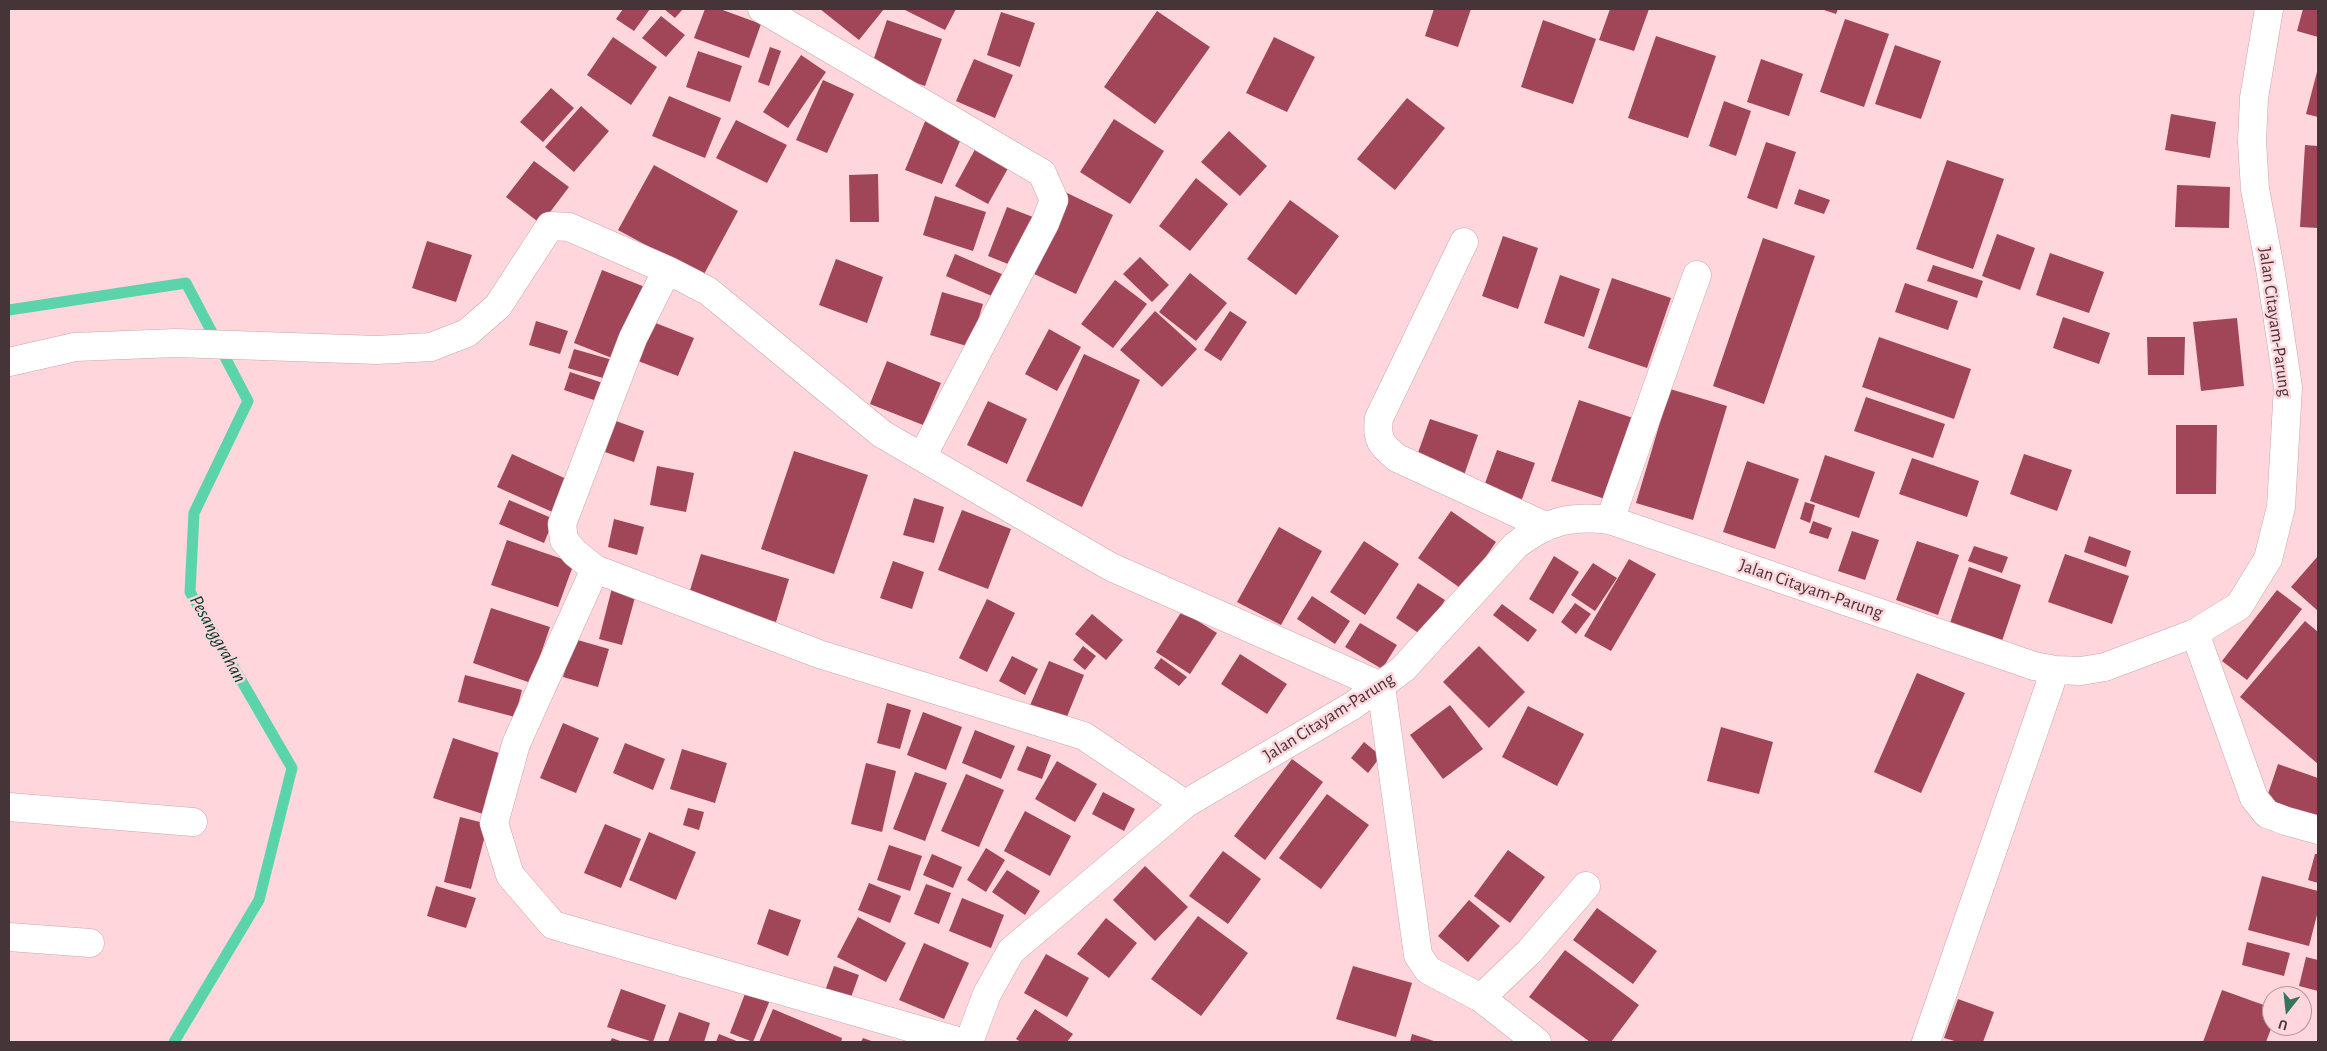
<!DOCTYPE html>
<html>
<head>
<meta charset="utf-8">
<style>
	body { margin:0 }
	#map { position:relative; width:2327px; height:1051px; overflow:hidden; background:#fed6db; font-family:"Alegreya Sans",sans-serif }
	canvas { display:block }
	.frame { position:absolute; inset:0; border:10px solid #453538; pointer-events:none }
	.north { position:absolute; left:2262px; top:986px; width:50px; height:50px; box-sizing:border-box; background:#fed6db; border:1px solid #b4969a; border-radius:50%; rotate:196deg; font-size:14px; font-weight:700; line-height:20px; text-align:center; color:#453538 }
	.north::after { content:''; display:block; margin:auto; width:18px; height:22px; background:#37745f; clip-path:polygon(50% 0,100% 100%,50% 72%,0 100%) }
</style>
</head>
<body>
<div id="map">
<canvas width="2327" height="1051"></canvas>
<div class="frame"></div>
<div class="north">U</div>
</div>
<script>
const context = document.querySelector('canvas').getContext('2d');
context.lineJoin = 'round';
function stroke(path, color, width, dash) {
  context.strokeStyle = color;
  context.lineWidth = width;
  context.lineCap = dash ? 'butt' : 'round';
  context.setLineDash(dash || []);
  context.stroke(path);
}
function fill(path, color) {
  context.fillStyle = color;
  context.fill(path, 'evenodd');
}
function drawText(font, color, halo, rows, align = 'center') {
  context.font = font + ' "Alegreya Sans",sans-serif';
  context.lineWidth = 5;
  context.setLineDash([]);
  context.textBaseline = 'middle';
  context.strokeStyle = halo;
  context.fillStyle = color;
  for (const [text, x, y, turn = 0] of rows) {
    context.save();
    context.translate(x, y);
    context.rotate((+turn || 0) * Math.PI / 180);
    context.textAlign = isNaN(turn) ? turn : align;
    if (halo) context.strokeText(text, 0, 0);
    context.fillText(text, 0, 0);
    context.restore();
  }
}
stroke(new Path2D(`
	M9,310L186,283L248,401L194,513L190,592L292,768L259,900L174,1042`), '#5bd4ac', 11);
fill(new Path2D(`
	M623,9H650L634,31L616,19Z
	M664,9H683L675,18Z
	M705,9H720L761,24L749,58L694,38Z
	M820,9H884L859,40Z
	M903,9H956L945,30Z
	M1434,9H1471L1458,47L1425,36Z
	M1610,9H1649L1634,51L1599,40Z
	M1821,9H1838L1836,14Z
	M2303,9H2318V37L2297,31Z
	M1157,11L1210,47L1155,124L1104,87Z
	M1001,12L1035,23L1020,67L987,55Z
	M661,16L685,35L666,57L642,38Z
	M1845,19L1889,34L1864,107L1820,92Z
	M887,20L942,39L925,86L871,67Z
	M1543,20L1596,39L1573,104L1521,87Z
	M1656,36L1716,56L1688,138L1628,118Z
	M613,37L657,67L631,105L587,75Z
	M1274,37L1315,57L1287,112L1246,93Z
	M1895,45L1941,61L1921,119L1875,104Z
	M770,47L781,51L769,86L758,82Z
	M698,51L742,66L730,102L686,87Z
	M801,55L826,72L788,128L763,112Z
	M974,59L1013,75L995,118L956,101Z
	M1761,59L1803,74L1789,116L1747,102Z
	M2318,68V117L2306,114Z
	M823,80L854,94L827,153L796,140Z
	M551,88L574,108L543,142L520,122Z
	M669,96L721,118L705,158L652,136Z
	M1407,98L1445,128L1395,190L1357,159Z
	M1724,101L1751,111L1736,156L1709,146Z
	M581,106L609,131L574,172L545,147Z
	M2171,114L2216,122L2210,158L2165,150Z
	M926,119L963,134L942,184L905,170Z
	M1114,119L1164,151L1130,204L1080,172Z
	M736,120L787,145L767,183L716,158Z
	M1229,131L1267,166L1240,196L1201,162Z
	M1766,142L1796,152L1777,209L1747,198Z
	M978,144L1011,163L988,204L955,186Z
	M2305,145L2318,146V228L2300,227Z
	M1947,160L2004,179L1973,269L1916,249Z
	M534,161L569,187L541,224L506,197Z
	M654,165L738,211L703,276L618,230Z
	M878,174L879,222H850L849,175Z
	M1196,178L1228,204L1190,251L1159,226Z
	M2177,185L2230,187L2229,228L2175,227Z
	M1799,189L1830,200L1824,214L1794,204Z
	M1065,192L1113,215L1076,294L1028,271Z
	M935,196L986,212L973,251L923,235Z
	M1290,200L1339,236L1296,295L1247,259Z
	M1007,207L1033,217L1013,266L988,256Z
	M1997,234L2035,248L2020,290L1982,276Z
	M1503,236L1538,248L1518,309L1482,296Z
	M1763,238L1815,256L1764,404L1713,386Z
	M427,241L472,255L456,302L412,288Z
	M2050,253L2104,272L2089,313L2036,295Z
	M955,254L1004,275L994,297L946,276Z
	M1140,257L1169,285L1152,302L1123,274Z
	M836,259L883,277L867,323L819,305Z
	M1933,265L1983,281L1977,298L1927,281Z
	M602,270L645,287L617,360L574,343Z
	M1190,273L1227,303L1196,341L1159,312Z
	M1560,275L1600,289L1584,337L1544,323Z
	M1612,278L1671,298L1647,368L1588,348Z
	M1115,280L1147,304L1113,348L1081,324Z
	M1905,283L1958,301L1948,330L1895,312Z
	M942,292L983,304L970,347L930,335Z
	M1155,311L1197,349L1162,387L1120,350Z
	M1230,311L1247,322L1221,361L1204,350Z
	M2063,317L2110,333L2099,364L2053,348Z
	M2237,318L2244,386L2201,391L2193,322Z
	M536,321L568,331L560,354L529,345Z
	M653,322L694,338L678,376L638,361Z
	M1049,329L1081,347L1057,391L1025,374Z
	M1879,337L1971,369L1954,419L1862,387Z
	M2147,337H2185L2184,375H2148Z
	M574,349L616,361L610,380L568,368Z
	M1084,354L1140,380L1082,507L1026,481Z
	M887,361L941,383L923,425L870,404Z
	M570,372L609,385L603,403L564,390Z
	M1670,389L1727,406L1693,520L1636,503Z
	M1866,397L1945,424L1933,458L1854,431Z
	M1579,400L1633,418L1605,499L1551,481Z
	M988,401L1027,419L1007,464L967,445Z
	M1430,419L1478,435L1462,481L1414,464Z
	M616,421L644,431L634,462L605,452Z
	M2176,425H2217L2216,494H2176Z
	M1497,450L1535,463L1521,502L1483,489Z
	M794,451L868,475L834,574L761,549Z
	M512,454L573,482L559,515L497,487Z
	M2024,454L2072,470L2057,511L2010,494Z
	M1825,455L1875,472L1859,518L1810,501Z
	M1912,458L1979,481L1967,517L1899,494Z
	M1747,461L1799,479L1775,549L1723,532Z
	M657,466L694,473L686,512L650,505Z
	M914,498L944,507L934,543L903,535Z
	M509,500L554,519L544,543L499,524Z
	M1805,502L1815,505L1810,523L1800,519Z
	M962,510L1011,529L988,589L938,570Z
	M1451,511L1496,542L1463,590L1418,558Z
	M614,519L644,527L637,555L608,547Z
	M1813,521L1832,528L1828,539L1809,533Z
	M1279,527L1322,551L1281,625L1237,602Z
	M1852,531L1879,540L1865,580L1838,571Z
	M2089,536L2131,551L2126,567L2084,552Z
	M507,540L574,563L558,607L491,585Z
	M1364,541L1399,564L1365,615L1330,592Z
	M1917,541L1959,555L1938,615L1896,600Z
	M1974,546L2008,557L2002,573L1968,561Z
	M701,554L789,579L776,622L688,597Z
	M2065,554L2129,576L2112,624L2048,602Z
	M1554,556L1579,572L1553,614L1529,599Z
	M2318,556V611L2291,587Z
	M1629,559L1656,574L1611,651L1584,636Z
	M893,561L924,572L912,609L880,598Z
	M1593,563L1617,578L1595,611L1571,595Z
	M1969,567L2021,585L2002,641L1950,623Z
	M1418,583L1445,600L1423,636L1396,618Z
	M613,584L637,590L622,645L599,639Z
	M2277,590L2302,609L2247,680L2222,661Z
	M1312,596L1350,621L1335,644L1297,619Z
	M987,599L1015,613L987,672L959,658Z
	M1575,603L1591,614L1576,634L1561,622Z
	M1502,604L1537,630L1528,642L1493,615Z
	M491,608L550,627L531,683L473,663Z
	M1182,611L1217,633L1190,674L1156,652Z
	M1092,614L1123,640L1106,660L1075,634Z
	M2305,621L2318,632V764L2240,697Z
	M1360,623L1397,645L1382,669L1345,647Z
	M574,639L609,649L598,687L563,677Z
	M1083,646L1096,656L1085,670L1073,660Z
	M1479,646L1525,692L1489,728L1443,682Z
	M1240,654L1287,684L1267,714L1221,684Z
	M1012,656L1038,669L1025,695L999,681Z
	M1161,658L1187,677L1179,686L1154,668Z
	M1049,661L1084,675L1064,724L1028,710Z
	M1917,673L1965,693L1921,793L1874,772Z
	M465,675L522,690L515,717L458,702Z
	M887,703L911,710L900,749L877,743Z
	M1450,705L1483,749L1443,779L1410,735Z
	M1528,706L1584,734L1557,786L1502,757Z
	M923,712L962,727L946,770L907,755Z
	M563,723L599,738L576,793L540,778Z
	M1721,727L1773,742L1759,794L1707,781Z
	M975,730L1015,746L1001,779L962,763Z
	M453,738L502,754L483,814L433,798Z
	M1364,742L1381,756L1368,773L1351,758Z
	M625,743L665,759L653,790L613,773Z
	M1027,746L1051,755L1042,779L1017,770Z
	M682,749L727,763L715,803L670,789Z
	M1292,759L1323,782L1265,860L1234,836Z
	M1057,761L1097,784L1075,822L1035,799Z
	M866,763L896,771L882,832L851,824Z
	M2278,764L2318,778V818L2266,800Z
	M915,772L947,783L925,841L893,829Z
	M966,774L1004,790L979,847L941,831Z
	M1103,792L1135,809L1124,831L1092,814Z
	M1327,794L1369,825L1321,889L1279,858Z
	M688,808L704,812L699,830L683,825Z
	M1025,811L1071,836L1050,876L1004,851Z
	M460,817L488,824L471,889L444,882Z
	M605,824L641,839L621,888L584,873Z
	M649,832L696,852L676,900L629,880Z
	M889,845L922,856L910,891L877,880Z
	M986,848L1005,860L986,892L967,880Z
	M1508,850L1545,877L1510,923L1474,896Z
	M1223,851L1261,879L1228,924L1189,896Z
	M932,854L962,867L953,888L923,875Z
	M2315,854H2318V883L2308,880Z
	M1145,866L1188,907L1155,941L1113,900Z
	M1007,870L1040,891L1025,915L992,892Z
	M2262,876L2318,891V911L2309,946L2248,930Z
	M869,883L901,896L890,923L858,910Z
	M926,884L951,893L939,924L914,914Z
	M436,886L476,898L466,928L427,916Z
	M962,898L1004,915L991,948L949,931Z
	M1469,900L1500,926L1468,962L1438,936Z
	M1597,908L1657,951L1633,984L1573,940Z
	M769,909L801,920L788,956L757,944Z
	M1198,916L1248,953L1201,1016L1151,979Z
	M858,917L906,943L886,982L837,957Z
	M1106,918L1137,943L1109,978L1077,954Z
	M2247,942L2290,953L2284,976L2242,965Z
	M924,943L969,963L944,1019L899,1000Z
	M1565,950L1639,1005L1611,1042H1590L1529,997Z
	M1046,954L1089,978L1067,1017L1024,993Z
	M2306,957L2318,960V991L2299,986Z
	M834,966L859,975L850,1000L825,991Z
	M1353,966L1412,983L1396,1037L1336,1019Z
	M621,989L666,1005L653,1042L607,1027Z
	M2222,990L2272,1008V1026L2266,1042H2203Z
	M746,991L770,1000L753,1042L730,1033Z
	M1958,999L1994,1012L1983,1042H1958L1944,1038Z
	M773,1009L842,1038L841,1042H759Z
	M1035,1009L1073,1034L1067,1042H1021L1016,1039Z
	M679,1012L710,1023L704,1042H668Z
	M719,1034L739,1042H716Z
	M1412,1034L1437,1042H1410Z
	M612,1038L623,1042H610Z
	M863,1038L874,1042H861Z`), '#a14559');
const minor = new Path2D(`
	M762,9L1042,173L1054,200L1045,223L922,457
	M1464,242L1379,418C1376,439 1381,445 1397,458L1545,526
	M9,362L75,347L176,343L377,350L431,347L467,333L498,306L550,226L569,227L667,270
	M1610,520L1697,275
	M595,569L575,553L564,540L562,524L633,338L667,270L708,291L882,434L1111,567L1381,686L1418,955L1428,970L1481,998L1537,1042
	M2195,633L2254,798L2267,814L2286,821L2318,830
	M9,807L193,822
	M9,937L90,943
	M1481,998L1530,951L1586,886
	M961,1042L553,925L510,875L494,823L516,744L595,569L819,654L1084,736L1185,804
	M969,1042L987,994L1011,951L1185,804L1352,706L1403,669L1516,545C1547,521 1571,515 1610,520L2034,666L2055,670L2081,671L2105,667L2195,633L2239,606L2268,559L2281,507L2288,387L2271,274L2255,189L2252,142L2254,98L2269,9
	M1926,1042L2055,670`);
stroke(minor, '#cca6ab', 29);
stroke(minor, '#fff', 28);
drawText('18px', '#453538', '#fed6db', [
	["Jalan Citayam-Parung",2275,322,82],
	["Jalan Citayam-Parung",1811,589,19],
	["Jalan Citayam-Parung",1329,717,-32]
]);
drawText('italic 19px', '#043c2d', '#fed6db', [
	["Pesanggrahan",218,639,61]
]);
</script>
</body>
</html>
